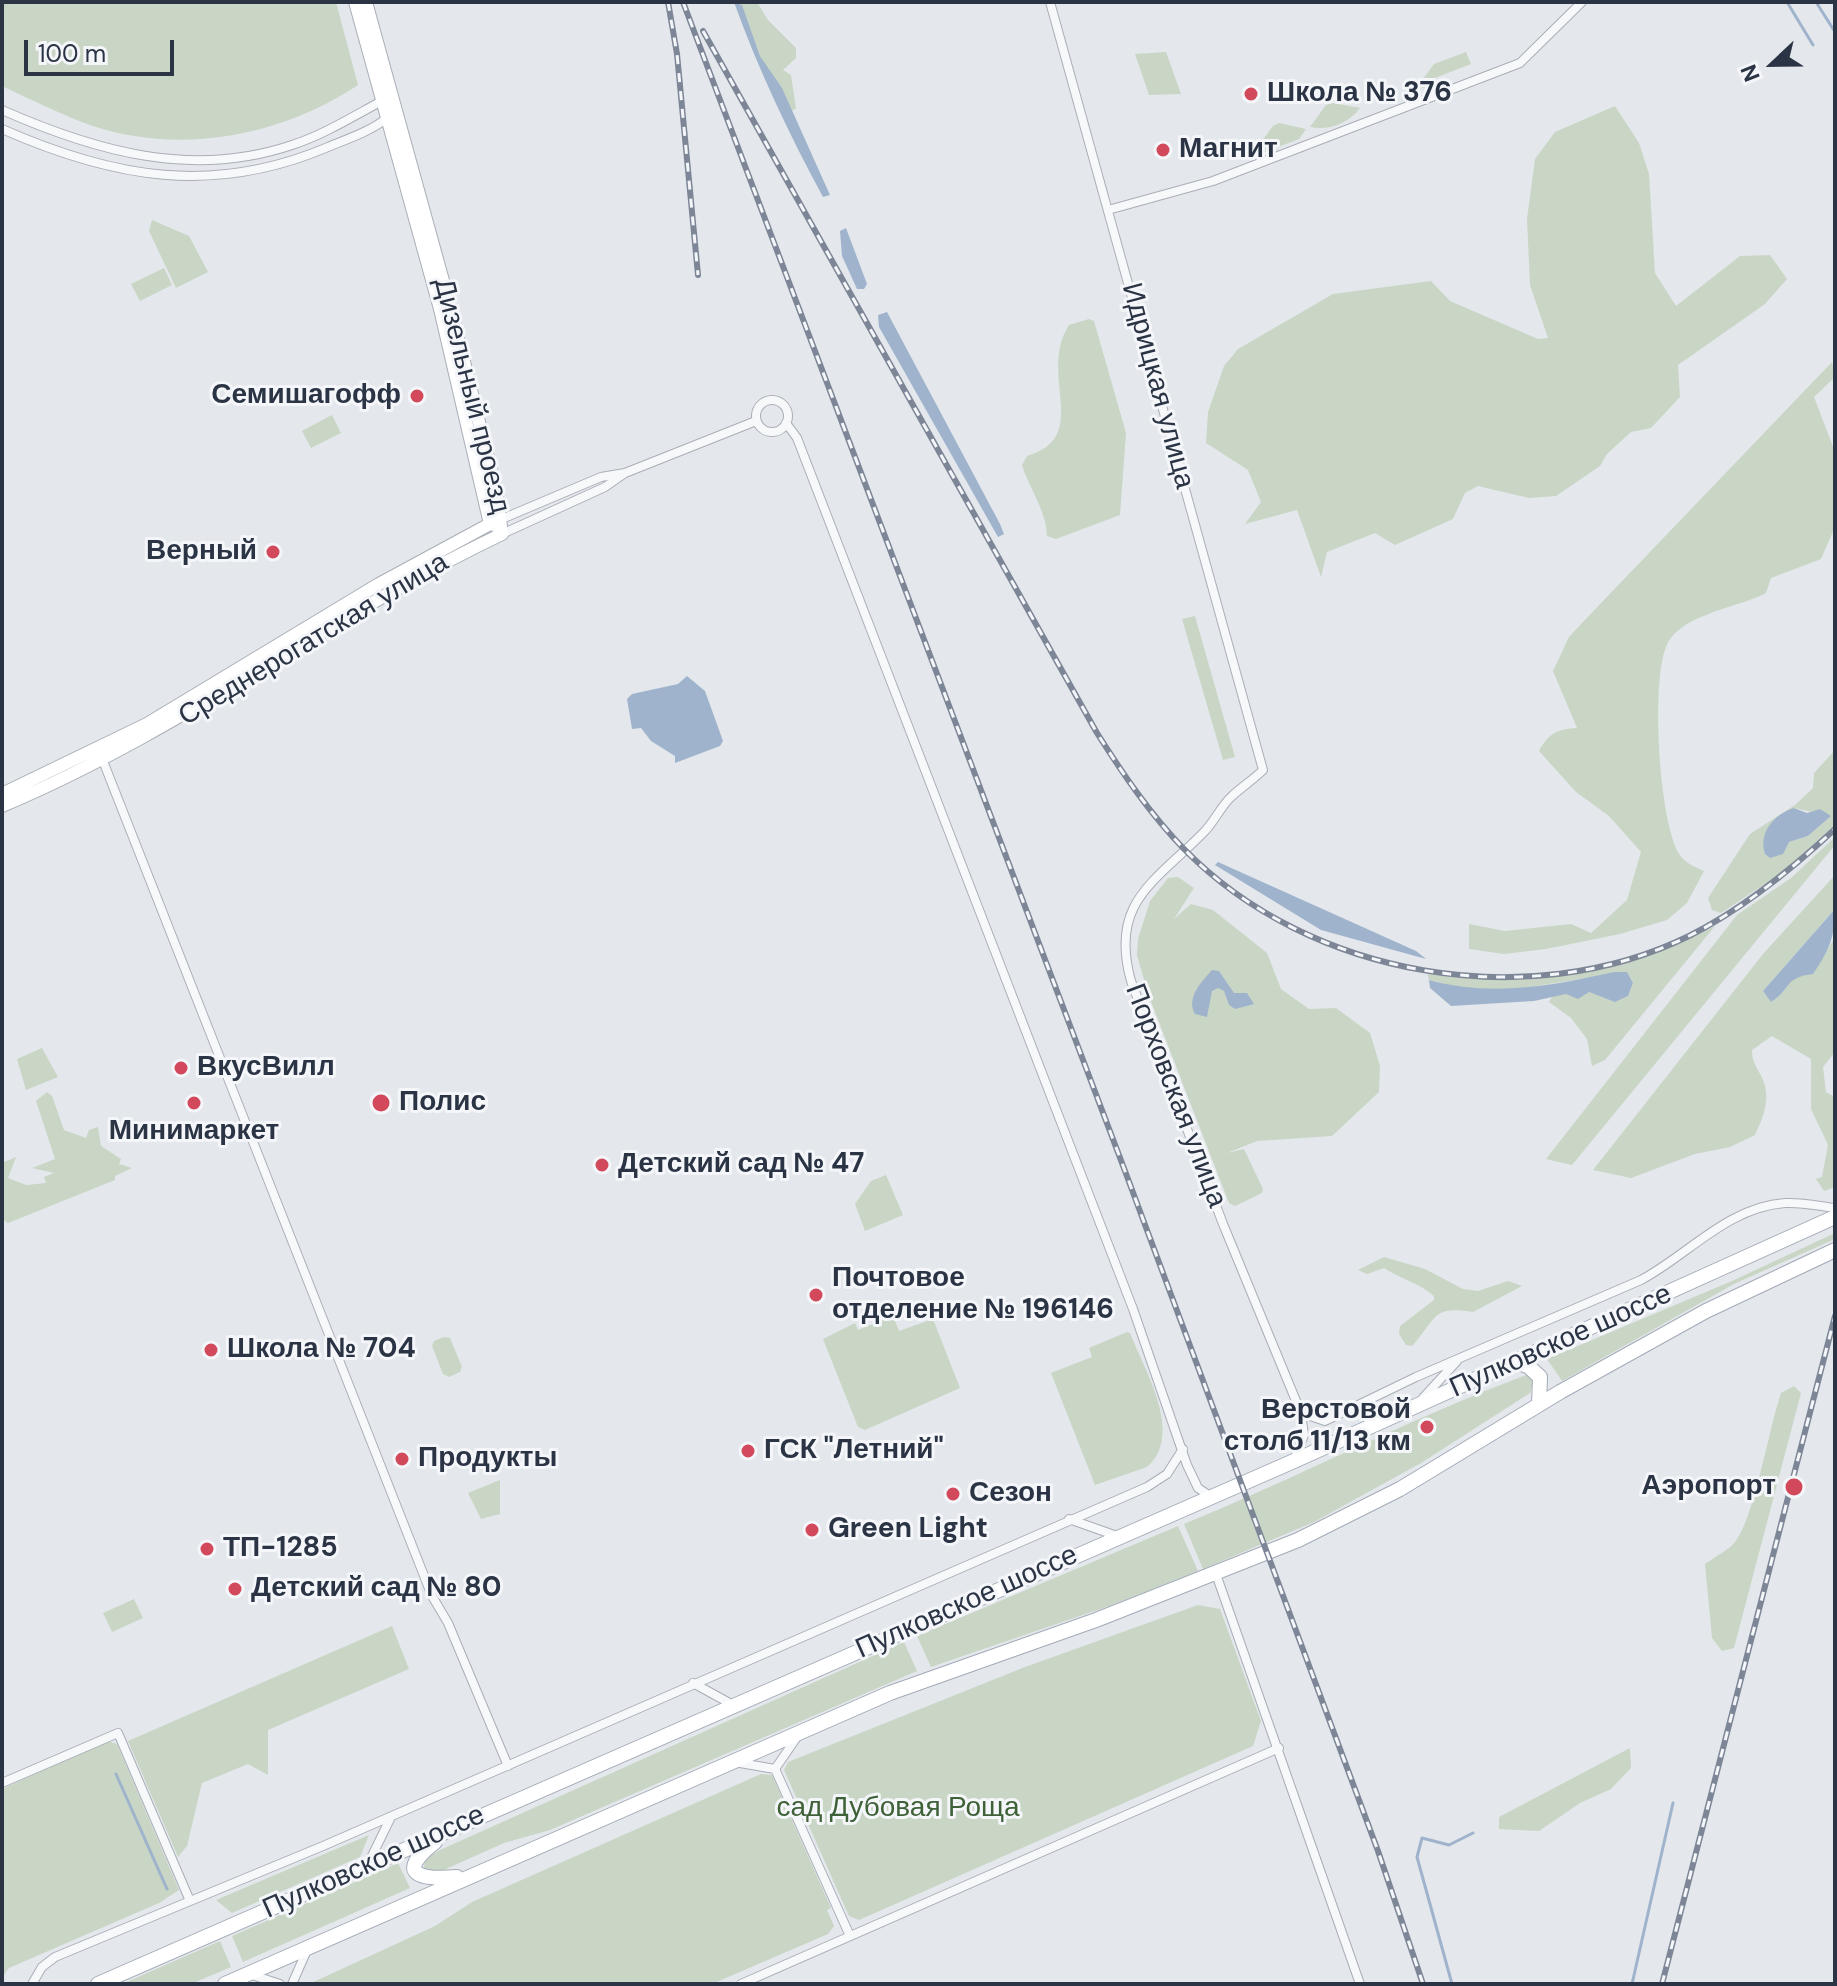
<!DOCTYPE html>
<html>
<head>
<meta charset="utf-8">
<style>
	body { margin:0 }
	#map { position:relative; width:1837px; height:1986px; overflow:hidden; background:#e4e7ec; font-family:"DM Sans",sans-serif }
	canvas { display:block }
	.frame { position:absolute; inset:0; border:4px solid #2b3445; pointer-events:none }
	.north { position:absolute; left:1733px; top:24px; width:80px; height:80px; -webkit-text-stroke:6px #f4f6f9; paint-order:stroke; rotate:248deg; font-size:22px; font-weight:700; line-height:32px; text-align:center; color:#2b3445 }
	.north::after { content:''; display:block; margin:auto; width:28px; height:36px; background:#2b3445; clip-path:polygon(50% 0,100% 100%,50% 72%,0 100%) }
	.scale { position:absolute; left:24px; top:40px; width:150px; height:36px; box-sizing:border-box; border:4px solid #2b3445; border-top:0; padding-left:10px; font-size:24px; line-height:28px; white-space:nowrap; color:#2b3445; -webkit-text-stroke:6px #f4f6f9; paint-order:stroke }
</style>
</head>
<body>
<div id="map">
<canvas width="1837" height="1986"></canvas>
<div class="frame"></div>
<div class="north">N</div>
<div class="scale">100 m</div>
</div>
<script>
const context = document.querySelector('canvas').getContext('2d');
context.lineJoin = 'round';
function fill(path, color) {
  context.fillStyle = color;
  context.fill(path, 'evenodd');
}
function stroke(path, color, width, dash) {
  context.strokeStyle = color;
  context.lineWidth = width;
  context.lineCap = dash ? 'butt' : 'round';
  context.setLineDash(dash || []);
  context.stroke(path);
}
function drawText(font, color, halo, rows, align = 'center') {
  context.font = font + ' "DM Sans",sans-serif';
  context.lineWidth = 6;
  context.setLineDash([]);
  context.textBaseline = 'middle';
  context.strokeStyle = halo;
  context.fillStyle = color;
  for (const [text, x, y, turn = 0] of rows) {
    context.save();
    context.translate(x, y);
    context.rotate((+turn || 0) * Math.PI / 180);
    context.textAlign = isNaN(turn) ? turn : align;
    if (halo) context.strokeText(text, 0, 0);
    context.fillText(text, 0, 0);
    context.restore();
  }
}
fill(new Path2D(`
	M2,2H336L358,85C280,137 177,156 87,124C58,113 30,99 2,86Z
	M740,2H757L768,20L796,48V58L783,70L791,75L796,108L792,111L760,56Z
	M1166,52L1181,94L1149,95L1135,54Z
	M1466,52L1471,64L1435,78L1436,86L1428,89L1417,87L1434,64Z
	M1333,103L1360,108C1349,123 1329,131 1310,127L1326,105Z
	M1615,106L1639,143L1649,174L1655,273L1676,306L1740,256L1770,255L1787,279L1765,304L1678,365L1680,397L1651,428L1631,432L1607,454L1600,466L1556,496L1529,498L1478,486L1465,493L1453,519L1395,545L1375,533L1327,552L1321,577L1297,510L1245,524L1261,502L1248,470L1206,443L1208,412L1224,366L1238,349L1333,294L1431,281L1450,301L1538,339L1548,338L1530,285L1527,219L1535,159L1555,132Z
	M1279,123L1306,129L1299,139L1260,154L1254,152L1273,126Z
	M152,220L189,236L208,272L176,288L149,231Z
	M164,268L172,285L140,301L131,284Z
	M1089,319L1094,321L1126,433L1120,515L1056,539L1047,536C1047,512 1029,488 1022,465L1027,456C1093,437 1037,374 1069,325Z
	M1832,362L1835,377L1814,397L1835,452V527L1821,559L1771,578L1766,593C1738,608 1679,614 1666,647C1651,684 1659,820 1679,854C1685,863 1695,867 1704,871L1687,903L1667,920L1620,934L1546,949L1504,954L1469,949V924L1505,931L1571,924L1591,933L1627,900L1641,852L1609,816L1576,792L1539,751C1548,734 1557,729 1577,728L1553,671L1569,637L1581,624Z
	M332,415L341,433L311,448L302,431Z
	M1195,616L1235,757L1223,760L1182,619Z
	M1835,750V825L1780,874L1721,913L1712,910L1708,898L1750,834L1795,805L1813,788L1814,773ZM1794,808L1831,816L1808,836L1789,842Z
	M1835,837V845L1572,1165L1546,1159L1737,915L1791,878Z
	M1835,875V909L1763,991L1771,1002C1791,990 1784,977 1813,973L1835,937V1052L1823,1067L1826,1092L1835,1097V1187L1824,1191L1816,1179L1822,1177L1828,1145L1811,1109V1059L1772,1036L1752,1050C1752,1064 1758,1068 1763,1080C1771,1099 1763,1118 1755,1135L1730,1147L1695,1154L1631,1178L1593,1170L1763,954Z
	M1178,877L1194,888L1174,919L1191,904L1213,910L1267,953L1281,989L1309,1009L1336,1008L1370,1033L1380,1066L1379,1092L1332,1136L1257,1141L1227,1153L1244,1149L1263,1189L1262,1193L1235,1206L1229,1203L1148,994L1137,955L1138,939L1150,901L1168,878Z
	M1715,926L1605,1060L1592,1066L1587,1039L1571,1018L1549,1002L1553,995L1589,992L1615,1001L1628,996L1633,983L1627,972L1516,989L1467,990L1429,980L1427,972C1531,989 1621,975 1715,926Z
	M42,1048L58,1077L26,1090L17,1059Z
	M47,1092L52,1096L64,1130L86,1138L89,1130L98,1127L101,1146L121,1159L119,1164L132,1168L115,1176V1180L8,1223L2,1219V1163L16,1157L8,1178L26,1185L46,1183L44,1177L54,1173L32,1168L55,1159L36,1101Z
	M886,1175L903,1215L865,1231L855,1204L871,1181Z
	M1835,1233V1239L1734,1284L1562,1381L1547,1359L1732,1281Z
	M1384,1257L1425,1269L1463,1289L1478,1291L1508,1281L1522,1286L1473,1312C1432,1305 1437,1318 1412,1346L1406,1345L1399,1334L1400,1326L1434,1300V1296C1418,1282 1400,1279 1384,1268L1367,1274L1358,1270Z
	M893,1316L899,1331L933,1319L960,1388L865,1430L858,1427L823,1339L855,1323L858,1330Z
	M1127,1332L1130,1333C1144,1369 1185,1435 1147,1467L1095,1485L1051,1373L1092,1357L1089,1348Z
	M444,1337L450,1338L462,1367L460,1372L449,1377L443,1374L432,1346L434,1341Z
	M1526,1375L1535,1382L1530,1393L1421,1463L1314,1522L1203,1569L1184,1524C1299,1477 1409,1419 1526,1375Z
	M1794,1386L1801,1393L1734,1648L1722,1651L1712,1638L1705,1564C1714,1557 1728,1551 1735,1542C1754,1519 1769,1428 1781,1393Z
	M500,1480V1514L481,1519L468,1493Z
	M1178,1526L1198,1571L1109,1606L931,1667L917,1636Z
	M134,1599L143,1618L112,1632L103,1613Z
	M1198,1605L1220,1609L1261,1721L1253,1746L859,1920L849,1916L784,1770L788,1762L1025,1667Z
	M392,1626L409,1669L268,1730V1775L248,1764L202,1783L187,1846L178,1857L128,1741Z
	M904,1642L917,1671L550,1830L504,1843L437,1873L424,1868L425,1859L440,1850Z
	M107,1741L117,1744L179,1890L159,1903L9,1968L2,1978V1789Z
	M1630,1748L1631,1768L1611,1789L1580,1803L1539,1831L1499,1829V1817Z
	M761,1774L772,1775L831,1908L827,1910L834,1926L828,1934L712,1984H309L435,1926L472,1902Z
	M369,1835L360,1857L232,1913L216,1900Z
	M398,1863L410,1888L243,1962L232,1936Z
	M220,1941L231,1967L191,1984H122Z`), '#c9d6c5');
fill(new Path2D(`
	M734,2L742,5L760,56L782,88L830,195L823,197C789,134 758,69 734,2Z
	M846,228L867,284L864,289H857L842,256L840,231Z
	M887,312L1000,524L1004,534L998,537L879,327L878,315Z
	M687,676L705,691L723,741L720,746L675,763V756L651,741L641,728L632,729L627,699L632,694L678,684Z
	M1794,808L1807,813L1820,809L1831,816L1808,836L1789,842L1783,854L1770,858L1765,854C1758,833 1774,814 1794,808Z
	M1218,862L1416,951L1426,959L1321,930L1215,865Z
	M1835,909C1835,937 1829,951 1813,974C1784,977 1791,990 1771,1002L1763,991Z
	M1212,970L1219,971L1234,993H1247L1254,1004L1235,1009L1229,1005L1224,991L1218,988L1212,991L1207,1017L1195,1014C1186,998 1201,982 1212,970Z
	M1614,972H1627L1633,983L1628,996L1615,1002L1589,992L1578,999L1566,994L1534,1001L1451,1006L1430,988L1429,980C1492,997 1551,986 1614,972Z`), '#9fb4cc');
stroke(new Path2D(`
	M1787,2L1813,45
	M1816,2L1835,32
	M116,1774L167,1889
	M1452,1984L1417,1857L1422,1838L1449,1845L1473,1833
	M1632,1984L1673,1803`), '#9fb4cc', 3);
const street = new Path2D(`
	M1050,2L1263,770C1253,780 1240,788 1230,798C1220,808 1214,822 1204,832C1155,882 1109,902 1131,981L1223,1224L1301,1413L1304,1435L1294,1460
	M2,110C95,151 192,179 292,145C323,135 352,117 380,102L385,104
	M2,129C113,178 213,196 328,147C347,139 372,131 388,117
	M1108,210L1213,181L1520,63L1582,2
	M756 416a16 16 0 1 1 32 0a16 16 0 1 1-32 0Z
	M786,423L797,438L1133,1309L1187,1465L1198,1488L1210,1496
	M625,473L605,487L502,534L490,524L601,477L625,473L756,421
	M103,761L432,1596L448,1623L508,1766
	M1423,1398L1457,1361
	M1301,1413L1325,1421L1416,1377L1641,1280C1688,1255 1728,1207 1785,1203C1801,1202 1819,1206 1835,1208
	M1069,1519L1117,1536
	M1216,1574L1360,1984
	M693,1683L733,1705
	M740,1763L775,1769L850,1936
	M775,1769L797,1737
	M2,1783L118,1733L190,1901
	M367,1866L391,1817
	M249,1974L280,1984
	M32,1984L42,1967L55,1957L323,1846L1147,1487L1167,1474L1183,1449
	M292,1984L308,1948
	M741,1984L1279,1748`);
const secondary = new Path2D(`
	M2,794L147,724L379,584L490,524L440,309L355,2
	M2,806C178,732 330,616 502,534L496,490L450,306L366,2`);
const primary = new Path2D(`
	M1514,1362L1528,1366L1540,1377L1539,1405
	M435,1842C393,1875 422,1880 457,1877
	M98,1984L1294,1461L1835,1217
	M225,1984L890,1693L1096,1620L1298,1540L1400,1489L1560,1392L1706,1311L1835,1250`);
stroke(street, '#a9aeb7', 10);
stroke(secondary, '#a9aeb7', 14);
stroke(primary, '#a3abb8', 16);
stroke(street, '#f7f8fa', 8);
stroke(secondary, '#fff', 12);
stroke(primary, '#fff', 14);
const rail = new Path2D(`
	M668,2L677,54L698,275
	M683,2L1125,1171L1378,1851L1423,1984
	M703,31L1097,733C1123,774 1150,814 1184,849C1309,977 1528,1015 1689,936C1743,909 1791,870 1835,829
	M1662,1984L1835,1316`);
stroke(rail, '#7d8696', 6);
stroke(rail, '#f4f6f9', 3, [9]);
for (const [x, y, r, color] of [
	[1251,94,8,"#d1495b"],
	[1163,150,8,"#d1495b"],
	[417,396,8,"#d1495b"],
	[273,552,8,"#d1495b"],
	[181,1068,8,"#d1495b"],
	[194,1103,8,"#d1495b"],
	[381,1103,10,"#d1495b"],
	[602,1165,8,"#d1495b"],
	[816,1295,8,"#d1495b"],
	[211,1350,8,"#d1495b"],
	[1427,1427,8,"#d1495b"],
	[748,1451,8,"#d1495b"],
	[402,1459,8,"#d1495b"],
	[1794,1487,10,"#d1495b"],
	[953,1494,8,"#d1495b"],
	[812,1530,8,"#d1495b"],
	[207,1549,8,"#d1495b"],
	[235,1589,8,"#d1495b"]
]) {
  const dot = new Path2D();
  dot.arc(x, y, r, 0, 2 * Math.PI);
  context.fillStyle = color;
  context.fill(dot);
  stroke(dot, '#f4f6f9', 3);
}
drawText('bold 28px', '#2b3445', '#f4f6f9', [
	["Школа № 376",1267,94],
	["Магнит",1179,150],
	["Семишагофф",401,396,"right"],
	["Верный",257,552,"right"],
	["ВкусВилл",197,1068],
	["Полис",399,1103],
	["Минимаркет",194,1132,"center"],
	["Детский сад № 47",618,1165],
	["Почтовое",832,1279],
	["отделение № 196146",832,1311],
	["Школа № 704",227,1350],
	["Верстовой",1411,1411,"right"],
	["столб 11/13 км",1411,1443,"right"],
	["ГСК \"Летний\"",764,1451],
	["Продукты",418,1459],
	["Аэропорт",1776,1487,"right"],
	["Сезон",969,1494],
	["Green Light",828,1530],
	["ТП-1285",223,1549],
	["Детский сад № 80",251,1589]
], 'left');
drawText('28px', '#2b3445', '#f4f6f9', [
	["Идрицкая улица",1157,386,75],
	["Дизельный проезд",471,396,76],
	["Среднерогатская улица",314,640,-31],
	["Порховская улица",1175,1096,69],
	["Пулковское шоссе",1561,1342,-24],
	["Пулковское шоссе",967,1603,-24],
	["Пулковское шоссе",374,1863,-24]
]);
drawText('28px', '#3f6138', '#f4f6f9', [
	["сад Дубовая Роща",898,1809]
]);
</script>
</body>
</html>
